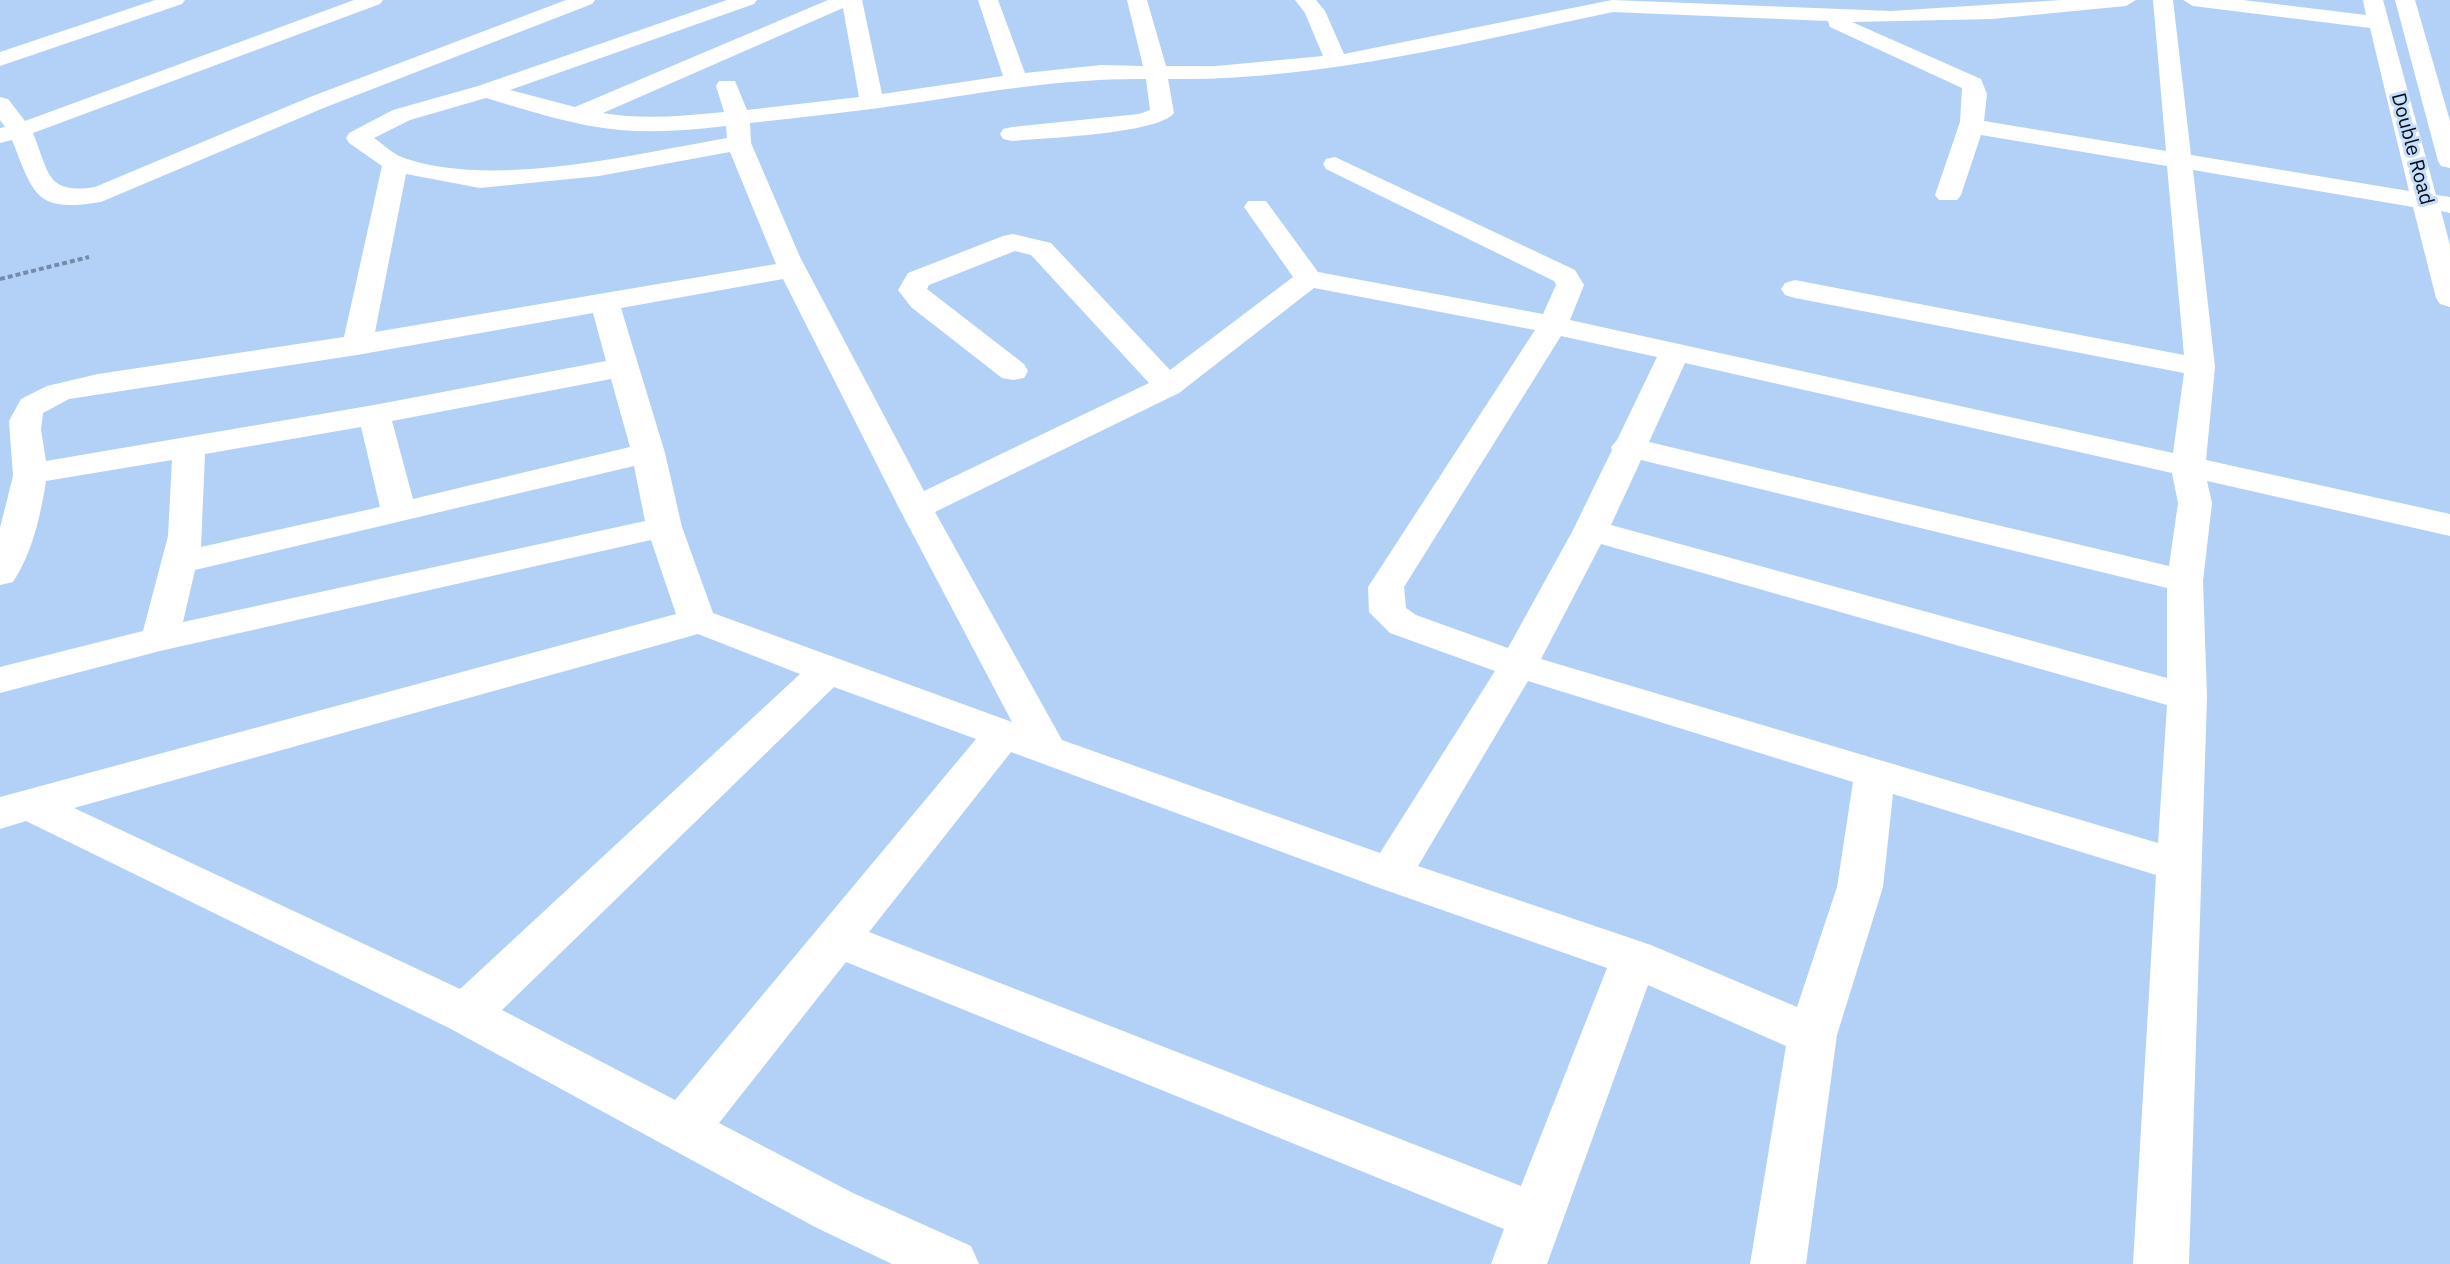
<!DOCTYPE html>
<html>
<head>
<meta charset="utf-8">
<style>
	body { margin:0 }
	canvas { display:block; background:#b3d1f6 }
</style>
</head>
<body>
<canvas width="2450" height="1264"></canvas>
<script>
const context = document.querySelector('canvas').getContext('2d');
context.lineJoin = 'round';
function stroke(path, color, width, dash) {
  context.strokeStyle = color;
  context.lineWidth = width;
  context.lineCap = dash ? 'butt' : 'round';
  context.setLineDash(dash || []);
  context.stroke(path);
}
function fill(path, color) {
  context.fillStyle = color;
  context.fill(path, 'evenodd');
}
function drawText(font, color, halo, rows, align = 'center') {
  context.font = font + ' "IBM Plex Sans",sans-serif';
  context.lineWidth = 6;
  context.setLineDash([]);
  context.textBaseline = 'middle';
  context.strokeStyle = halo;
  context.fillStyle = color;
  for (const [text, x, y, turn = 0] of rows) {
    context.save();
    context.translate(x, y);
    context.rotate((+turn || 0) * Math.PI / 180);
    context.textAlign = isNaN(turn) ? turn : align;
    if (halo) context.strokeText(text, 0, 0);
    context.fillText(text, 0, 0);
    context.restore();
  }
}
stroke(new Path2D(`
	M0,279L89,257`), '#748ba9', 4, [5, 3]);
fill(new Path2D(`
	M155,0H185L182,4L0,66V52Z
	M354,0H383L380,4L33,133C49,172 46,195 95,187L310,97L566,0H595L592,4L326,107L101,202C35,213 34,195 12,140L0,143V128L5,127L0,120V97L8,99L25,121Z
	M727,0H757L754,4L510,90L575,107L828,0H862L882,94L1003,76L978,0H998L1025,73L1101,65L1143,66L1127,0H1147L1166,66H1216L1323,56L1305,13L1295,0H1316L1325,11L1344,54L1612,0L1891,11L2062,0H2136L2126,6L1992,19L1852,22L1981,79L1987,94L1984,121L2166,151L2153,0H2173L2191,155L2409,191L2370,28L2193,6L2183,0H2243L2366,15L2363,0H2383L2436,195L2450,197V213L2441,211L2450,245V307L2440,304L2436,298L2413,207L2193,170L2215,367L2206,460L2450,514V536L2207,481L2212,503L2203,581L2207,697L2189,1264H2133L2156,875L1893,794L1883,887L1837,1035L1806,1264H1750L1786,1046L1648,985L1547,1264H1491L1504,1229L846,962L719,1123L853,1193L971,1246L979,1264H892L815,1227L449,1028L26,821L0,829V797L676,614L651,540L160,651L0,693V667L143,631L168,536L172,460L46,481C41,514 32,554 13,582L0,585V528L13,476L9,421L21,399L47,386L98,374L344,337L382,166L349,143L346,138L349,133L393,110L478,86ZM843,8L859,97L747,110L735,81H719L716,86L724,112C684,116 642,120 603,113ZM1613,12L1828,21L1830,27L1962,88L1960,122L1935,195L1939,200H1957L1961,195L1981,135L2167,166L2184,355L1795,280L1785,283L1781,289L1785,295L1795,298L2184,373L2173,453L1570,320L1584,285L1575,270L1335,157L1326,159L1323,164L1326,169L1554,281L1556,285L1543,314L1318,272L1266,201H1248L1244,207L1293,277L1170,370L1051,243L1013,234L1003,236L908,273L898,290L911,307L1002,378L1013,380L1024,378L1028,371L1024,364L927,289L929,285L1015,251L1031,255L1149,383L924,491L800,257L751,143L750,123C805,117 860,111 914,103C992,91 1067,78 1146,79L1150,110L1139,114L1012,127L1003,129L1000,134L1003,139L1012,141C1043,138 1158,134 1174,113L1168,79C1320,81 1466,43 1613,12ZM486,98C530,111 575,126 620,130C655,133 692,130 726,126L727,138C635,154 493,189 404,158C394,155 383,144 374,138L410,120ZM730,152L776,264L375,332L406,174L480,188L599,176ZM783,279L899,508L1012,722L713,613L682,527L665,453L621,308ZM1314,288L1535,330L1368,587L1369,612L1390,633L1495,671L1380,853L1062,740L935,512L1179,393ZM593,313L606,361L374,405L46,461L41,430L43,413L69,399L357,355ZM1561,336L1657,357L1617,440L1611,447L1612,450L1573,530L1508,648L1416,615L1406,608L1404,587ZM1685,363L2172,473L2178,503L2169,566L1649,442ZM611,379L630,447L413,499L392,421ZM361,427L380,507L201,547L205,454ZM1641,460L2167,588V678L1611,525ZM634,466L645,521L183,622L195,570ZM1601,544L2167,705L2158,843L1541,659ZM698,634L800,674L460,989L74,808ZM1528,681L1853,782L1837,887L1797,1007L1651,945L1418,866ZM834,687L976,739L675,1100L502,1010ZM1011,752L1374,886L1607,968L1521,1186L869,932Z
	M2395,0H2415L2450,121V168L2441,166L2438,161Z`), '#fff');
drawText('20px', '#020d1c', '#c7defa', [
	["Double Road",2412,149,75]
]);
</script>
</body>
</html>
